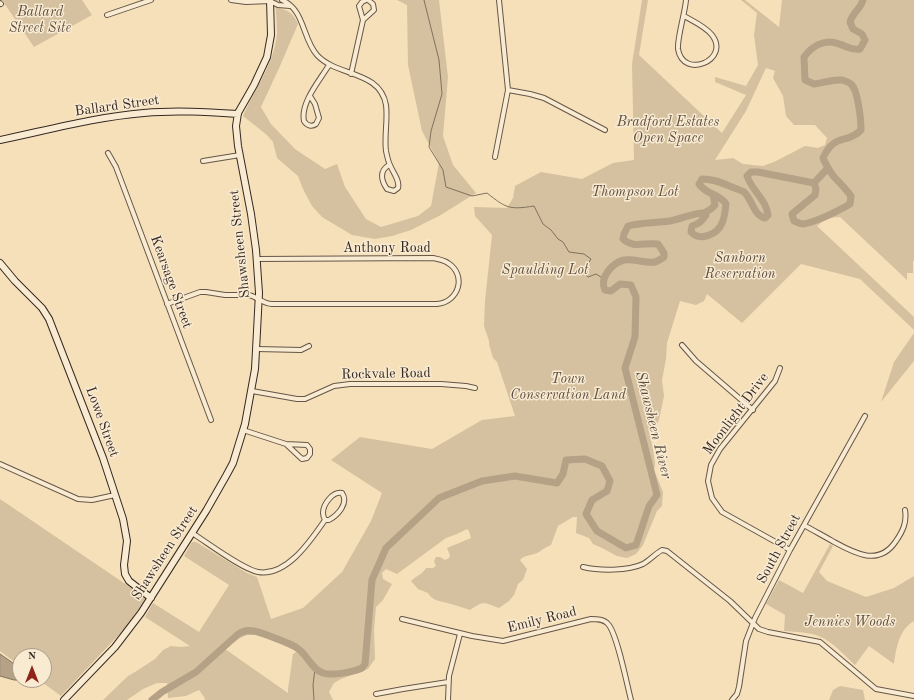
<!DOCTYPE html>
<html>
<head>
<meta charset="utf-8">
<style>
	body { margin:0 }
	#map { position:relative; width:914px; height:700px; overflow:hidden; background:#f6e0b9; font-family:"Old Standard TT",serif }
	canvas { display:block }
	.north { position:absolute; left:12px; top:648px; width:40px; height:40px; box-sizing:border-box; background:#f9ebd2; border:1px solid #ab9d8c; border-radius:50%; rotate:0deg; font-size:11px; font-weight:700; line-height:16px; text-align:center; color:#352822 }
	.north::after { content:''; display:block; margin:auto; width:14px; height:18px; background:#8f2418; clip-path:polygon(50% 0,100% 100%,50% 72%,0 100%) }
</style>
</head>
<body>
<div id="map">
<canvas width="914" height="700"></canvas>
<div class="north">N</div>
</div>
<script>
const context = document.querySelector('canvas').getContext('2d');
context.lineJoin = 'round';
function fill(path, color) {
  context.fillStyle = color;
  context.fill(path, 'evenodd');
}
function stroke(path, color, width, dash) {
  context.strokeStyle = color;
  context.lineWidth = width;
  context.lineCap = dash ? 'butt' : 'round';
  context.setLineDash(dash || []);
  context.stroke(path);
}
function drawText(font, color, halo, rows, align = 'center') {
  context.font = font + ' "Old Standard TT",serif';
  context.lineWidth = 3;
  context.setLineDash([]);
  context.textBaseline = 'middle';
  context.strokeStyle = halo;
  context.fillStyle = color;
  for (const [text, x, y, turn = 0] of rows) {
    context.save();
    context.translate(x, y);
    context.rotate((+turn || 0) * Math.PI / 180);
    context.textAlign = isNaN(turn) ? turn : align;
    if (halo) context.strokeText(text, 0, 0);
    context.fillText(text, 0, 0);
    context.restore();
  }
}
fill(new Path2D(`
	M2,0H82L92,15L34,47Z
	M275,0H278L281,9C289,10 295,16 298,24L280,66L261,107L271,124L295,149L325,169L337,164L345,187L366,219L381,227L418,216L431,206L439,163L422,131L408,65L407,5L397,0H439L448,77L443,136L453,165L476,193L439,216L411,230L392,236L375,239L352,235L322,217L312,206L303,189L298,176L277,158L273,142L267,135L243,116C255,89 274,64 277,34C277,23 276,11 275,0Z
	M642,0H648L639,55L722,133L746,95L715,82V77L746,86L758,65L754,35L757,13L741,0H745L779,27L782,0H914V261H913V273H907V280L840,217C831,217 824,220 817,226L914,317V330L860,279L801,264L742,323L707,294L704,301L696,305L680,301L667,343L666,359L662,380L664,396L659,420L655,428L649,431L653,449L655,464L654,470L663,492L662,506L657,511L643,545L636,554L627,558L617,556L602,548L593,544L589,538L576,533L577,517H573L558,526L551,545C546,547 543,549 539,552C533,556 525,554 520,560L527,569L523,580L518,584L514,595L509,601L499,608C483,603 485,600 470,610C464,608 458,606 451,604C442,601 433,602 428,593L418,589L411,581C416,576 423,574 426,568H433L436,566L434,561L436,557H440L445,560L449,558L450,555L447,548L471,538L469,531L467,529L457,534L446,538L397,574L386,569L382,573L383,579L392,584L383,600L376,607L374,629L375,659L368,669L341,679L334,683L329,692L333,700H205L204,697L199,690L186,696L168,698L167,683H157L143,689L127,700H103L128,676L135,672L155,659L163,650L171,646L181,647L190,646L145,617L153,603L199,632L229,585L184,556L192,542H196L247,573L257,577L271,619L303,608L342,572L371,521L382,493L331,460L360,437L432,449L482,420L515,416L497,362L493,358L489,344V341L484,326L485,301L492,235L475,216L474,207L507,208L513,198L515,186L541,172L582,179L613,163L634,160L632,64ZM766,68L775,71L773,78L783,96L786,116L794,125H815L827,138L825,145L818,148L805,146L776,161L763,166L743,164L733,158L715,160L746,111ZM247,635H266L272,638L293,645L300,650L293,654L288,689V693L225,649L240,638Z
	M914,333V361L881,402L894,362Z
	M0,499L146,598L128,625L61,696L39,680H44V656H20V666L0,651Z
	M830,544L833,546L819,572L827,581L866,597L894,588L914,576V621C899,629 896,649 894,664L869,646L855,665C845,656 834,643 821,637C810,632 796,632 784,631L785,615L766,604L779,580L803,593Z
	M840,686L863,690L865,700H829L833,690Z`), '#d5c19f');
const water = new Path2D(`
	M0,654L20,668V680H14L0,676Z`);
fill(water, '#b4a186');
stroke(water, '#81715e', 1);
stroke(new Path2D(`
	M424,0L439,60L442,94L431,131L429,147L443,170L446,187L472,196L487,193C506,208 509,210 534,206L543,224L551,230L558,239L563,242L569,252L584,254L591,259L583,272L588,277L596,274L604,279
	M314,700L313,685L315,669`), '#81715e', 1);
stroke(new Path2D(`
	M814,183L828,168
	M704,213L711,209L715,205L713,194
	M152,700L162,692L196,672L237,635C242,631 248,630 254,631C260,632 292,644 297,648C307,654 312,670 323,673C333,676 353,672 362,668L365,664L372,580L386,548L439,498L482,481L515,476L557,483L563,474L566,460L585,459L602,466L610,481L607,491L592,500L586,514L597,531L626,548L636,545L649,506L657,495L625,368L635,337L636,297L631,285L620,284L611,291L605,290C599,278 612,263 624,260C634,258 646,264 655,262C658,261 661,259 664,257V253L658,244C644,242 634,249 623,239L624,234L628,226C642,222 656,223 670,221C682,219 692,213 704,213L706,215C702,221 699,224 692,226L691,232C700,242 718,234 722,223C725,217 725,210 726,204C719,193 706,195 699,184L702,179C714,179 722,183 732,187C736,189 741,190 744,192C752,199 754,216 765,218L768,215C766,199 752,191 747,176L751,172H758L814,183L816,189L815,195L792,214L794,221C797,222 800,224 803,224C814,223 840,210 850,204L851,196C846,189 841,184 835,178C830,172 826,165 823,158C835,132 847,145 861,130C861,120 858,90 851,84C849,82 845,81 842,80C833,79 823,83 814,84L805,80L804,57C812,46 825,38 839,44C847,46 852,51 860,49L865,40L862,34L853,29L850,22C853,12 860,10 863,0`), '#b4a186', 7);
const street = new Path2D(`
	M231,0L246,2L270,1
	M282,0C305,10 302,38 317,55C337,77 380,70 386,105C388,120 384,136 386,151C387,156 388,161 390,165C393,173 400,180 398,188L394,191L387,189C381,180 379,171 389,165
	M270,1L278,5L290,6
	M0,3L1,4
	M107,15L151,0
	M684,16C693,21 706,27 712,35C731,60 683,80 678,49C677,38 685,13 686,0
	M363,20L374,10L373,4L368,0
	M351,74L363,20L359,6L362,2L366,0
	M508,90L530,94L544,98L605,130
	M310,96L315,104L319,118L316,124C312,127 307,126 304,121C300,103 320,80 329,65
	M108,153L116,167L211,420
	M495,157L508,90L499,0
	M203,161L240,155
	M167,304L200,292H206L225,295H249C258,297 263,304 272,304H437C459,302 467,275 448,263C444,260 438,259 433,258L256,259
	M682,345L696,361L753,410
	M257,349L301,350L309,346
	M780,368L775,381L720,449L711,465L708,481L712,498L722,512L790,550
	M252,391L297,399H305L334,386L350,384H441L466,386L475,388
	M243,430L286,444L302,459L307,458L310,454V449L307,445L286,444
	M0,464L78,499L92,500L115,495
	M804,525C814,531 824,536 834,542C854,553 879,567 896,541C903,531 907,522 905,510
	M192,533C208,543 242,569 258,572C287,577 311,540 325,520H329C338,515 349,503 342,493C333,491 323,504 323,513C323,515 324,518 325,520
	M583,567C600,571 628,571 643,564C650,560 655,554 662,550L667,551L730,601L759,629L768,632L820,642L876,689L914,696
	M402,619L472,636L503,641L591,619C597,619 604,619 608,624C617,633 627,685 631,700
	M376,694L403,689L448,682
	M448,700L449,676L460,634
	M732,700L737,694L739,687L746,641L755,618L790,550L865,416`);
const secondary = new Path2D(`
	M0,140C48,130 95,117 144,113C175,110 207,112 238,114
	M0,263L15,281L42,308L49,319L103,458L123,519L127,541L124,565L125,574L129,581L151,598
	M64,700L115,647L141,613L206,511L226,476L233,463L245,424L255,369L259,293L256,250L251,214L238,146L236,126L238,113L254,85L267,57L271,35L270,0`);
stroke(street, '#655648', 6);
stroke(secondary, '#352822', 8);
stroke(street, '#f9ebd2', 4);
stroke(secondary, '#f9ebd2', 6);
drawText('italic 14px', '#5d4e41', '#f9ebd2', [
	["Ballard",40,12],
	["Street Site",40,28],
	["Bradford Estates",668,122],
	["Open Space",668,138],
	["Thompson Lot",635,192],
	["Sanborn",740,258],
	["Reservation",740,274],
	["Spaulding Lot",545,270],
	["Town",568,379],
	["Conservation Land",568,395],
	["Jennies Woods",850,622]
]);
drawText('14px', '#352822', '#f9ebd2', [
	["Ballard Street",117,106,-8],
	["Shawsheen Street",240,244,-96],
	["Anthony Road",387,248],
	["Kearsage Street",171,282,70],
	["Rockvale Road",386,374,-1],
	["Moonlight Drive",736,414,-53],
	["Lowe Street",102,422,70],
	["South Street",779,549,-62],
	["Shawsheen Street",165,553,-57],
	["Emily Road",542,620,-14]
]);
drawText('italic 15px', '#5b4c40', '#f9ebd2', [
	["Shawsheen River",653,425,76]
]);
</script>
</body>
</html>
